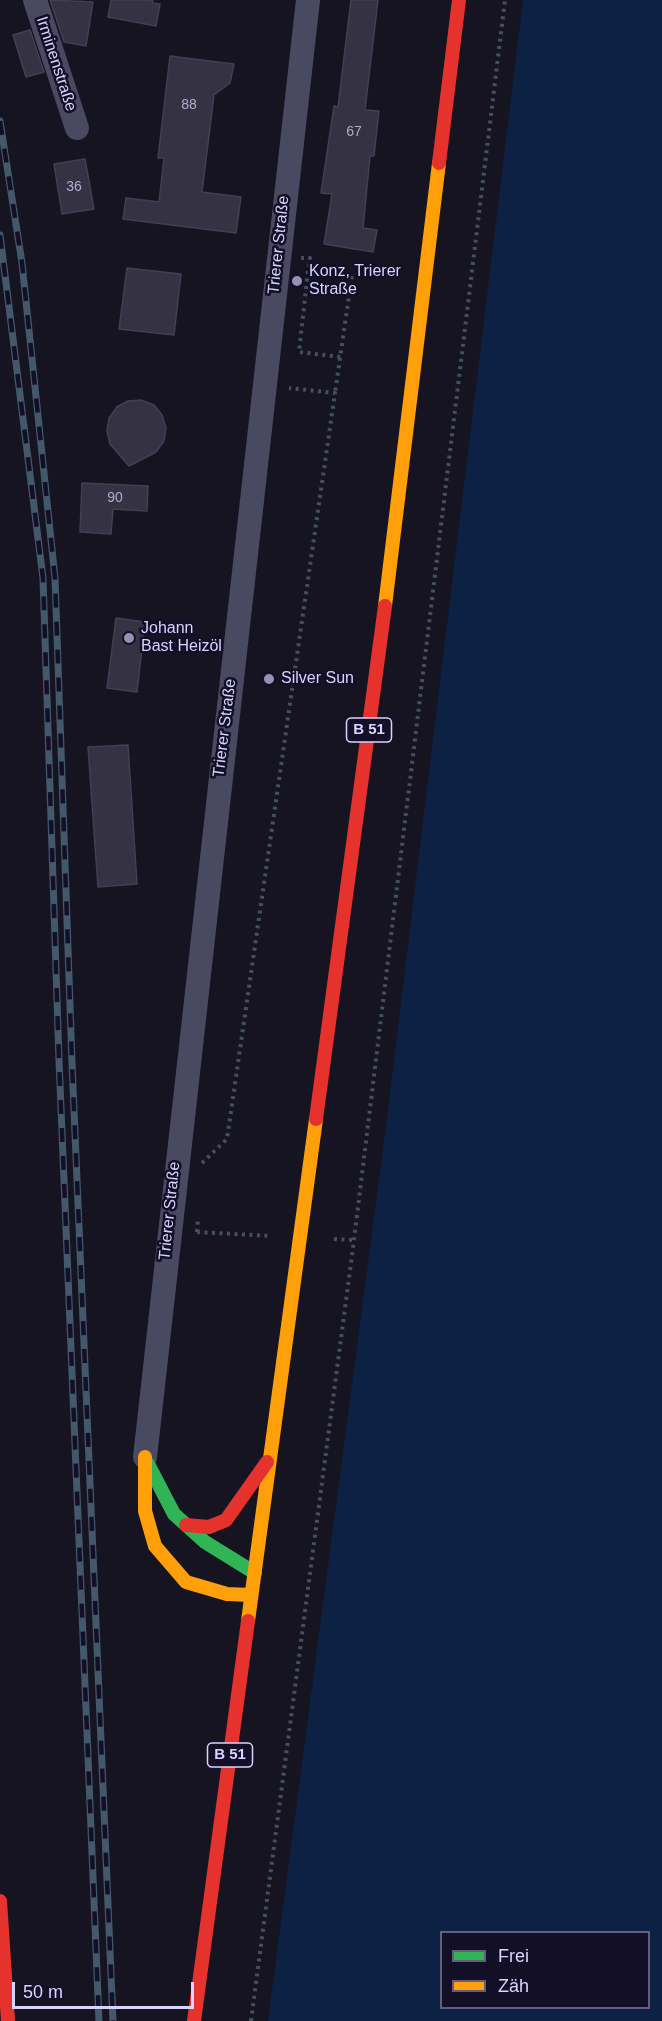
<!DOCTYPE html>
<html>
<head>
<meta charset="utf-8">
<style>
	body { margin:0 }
	#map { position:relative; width:662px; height:2021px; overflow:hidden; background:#161421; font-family:Arial,sans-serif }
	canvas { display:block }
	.legend { position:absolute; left:440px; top:1931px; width:210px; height:78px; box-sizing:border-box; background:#130f26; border:2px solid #625e7d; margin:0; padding:8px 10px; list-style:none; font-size:18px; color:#d9d4ff }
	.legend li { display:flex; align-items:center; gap:12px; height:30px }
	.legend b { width:30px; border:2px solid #625e7d }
	.scale { position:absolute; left:12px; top:1982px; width:182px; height:27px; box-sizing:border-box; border:3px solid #d9d4ff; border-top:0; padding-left:8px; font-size:18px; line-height:21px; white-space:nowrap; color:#d9d4ff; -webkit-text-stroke:4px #130f26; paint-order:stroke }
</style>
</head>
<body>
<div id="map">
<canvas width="662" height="2021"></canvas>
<ul class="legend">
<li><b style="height:8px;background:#30b455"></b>Frei</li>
<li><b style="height:8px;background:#ff9f0a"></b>Zäh</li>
</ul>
<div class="scale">50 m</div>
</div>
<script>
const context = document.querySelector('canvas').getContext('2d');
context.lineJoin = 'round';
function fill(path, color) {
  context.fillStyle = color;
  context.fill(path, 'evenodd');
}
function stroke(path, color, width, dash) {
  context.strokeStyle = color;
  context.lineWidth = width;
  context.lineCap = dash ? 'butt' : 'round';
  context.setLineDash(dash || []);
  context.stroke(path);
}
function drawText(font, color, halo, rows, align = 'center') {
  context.font = font + ' Arial,sans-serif';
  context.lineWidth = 5;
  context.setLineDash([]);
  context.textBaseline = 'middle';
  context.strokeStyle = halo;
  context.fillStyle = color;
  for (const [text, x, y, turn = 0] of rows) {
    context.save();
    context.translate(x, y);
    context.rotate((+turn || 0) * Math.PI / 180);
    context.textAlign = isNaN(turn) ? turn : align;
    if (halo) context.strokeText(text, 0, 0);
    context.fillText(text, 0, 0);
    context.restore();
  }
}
fill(new Path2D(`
	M523,0H662V2021H268L385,1134ZM442,1932H648V2008H442Z`), '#0d2144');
const building = new Path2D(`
	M50,0L93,2L86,46L64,42Z
	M111,0H153L152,3L160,4L156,26L108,17Z
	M351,0H378L365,110L379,111L374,156H370L363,228L377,230L373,252L324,244L332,194L321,193L334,106L338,107Z
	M30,30L44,72L26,77L13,35Z
	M170,56L234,64L230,83L214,95L202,192L241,197L236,233L123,219L126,198L159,202L164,158H158Z
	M85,159L94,209L62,214L54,164Z
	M127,268L181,274L174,335L119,329Z
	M141,400L154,405L162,415L166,428L164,441L156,452L129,466L110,444L107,431L109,418L117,407L128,401Z
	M82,483L148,486L147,511L113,509L111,534L80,532Z
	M116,618L145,622L137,692L107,688Z
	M128,745L137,884L98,887L88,747Z`);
fill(building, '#343243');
stroke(building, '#433f54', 1.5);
stroke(new Path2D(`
	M301,258H310L308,271L352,275L335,393
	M308,271L299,352L341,357
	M202,1163L227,1139L335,393L289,388
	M197,1232L198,1218
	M197,1232L271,1236
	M334,1239L354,1240
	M251,2021L354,1240L505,0`), '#44505f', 4, [3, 4.5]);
stroke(new Path2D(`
	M35,0L77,128
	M145,1457L308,0`), '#4a4962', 24);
stroke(new Path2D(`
	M148,1464L174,1514L205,1542L255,1573`), '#30b455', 14);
stroke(new Path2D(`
	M385,606L439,163
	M145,1457V1511L155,1546L186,1582L227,1594L251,1595
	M248,1621L316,1119`), '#ff9f0a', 14);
stroke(new Path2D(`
	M439,163L459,0
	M316,1119L385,606
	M186,1525L209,1527L226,1520L267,1462
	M0,1901L8,2021
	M194,2021L248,1621`), '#e5322d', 14);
const rail = new Path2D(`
	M0,121L22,263L55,578L72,1063L113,2021
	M0,235L43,578L59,1060L99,2021`);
stroke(rail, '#43596b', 7);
stroke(rail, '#130f26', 4.5, [14]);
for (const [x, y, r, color] of [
	[297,281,6,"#9591b1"],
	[129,638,6,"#9591b1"],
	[269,679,6,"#9591b1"]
]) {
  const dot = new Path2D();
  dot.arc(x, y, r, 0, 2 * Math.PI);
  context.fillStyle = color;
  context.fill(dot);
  stroke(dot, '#130f26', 2);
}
drawText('14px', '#b0acd0', null, [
	["88",189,105],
	["67",354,132],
	["36",74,187],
	["90",115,498]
]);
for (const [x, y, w] of [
	[369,730,45],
	[230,1755,45]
]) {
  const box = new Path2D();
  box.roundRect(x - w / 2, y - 12, w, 24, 4.5);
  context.fillStyle = '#130f26';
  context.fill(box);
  stroke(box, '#d9d4ff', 1.5);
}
drawText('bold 15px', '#d9d4ff', null, [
	["B 51",369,730],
	["B 51",230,1755]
]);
drawText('16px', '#d9d4ff', '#130f26', [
	["Irminenstraße",56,64,72],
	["Trierer Straße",279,245,-84],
	["Trierer Straße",225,728,-83],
	["Trierer Straße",170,1211,-84]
]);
drawText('16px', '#d9d4ff', '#130f26', [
	["Konz, Trierer",309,272],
	["Straße",309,290],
	["Johann",141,629],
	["Bast Heizöl",141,647],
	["Silver Sun",281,679]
], 'left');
</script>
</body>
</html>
